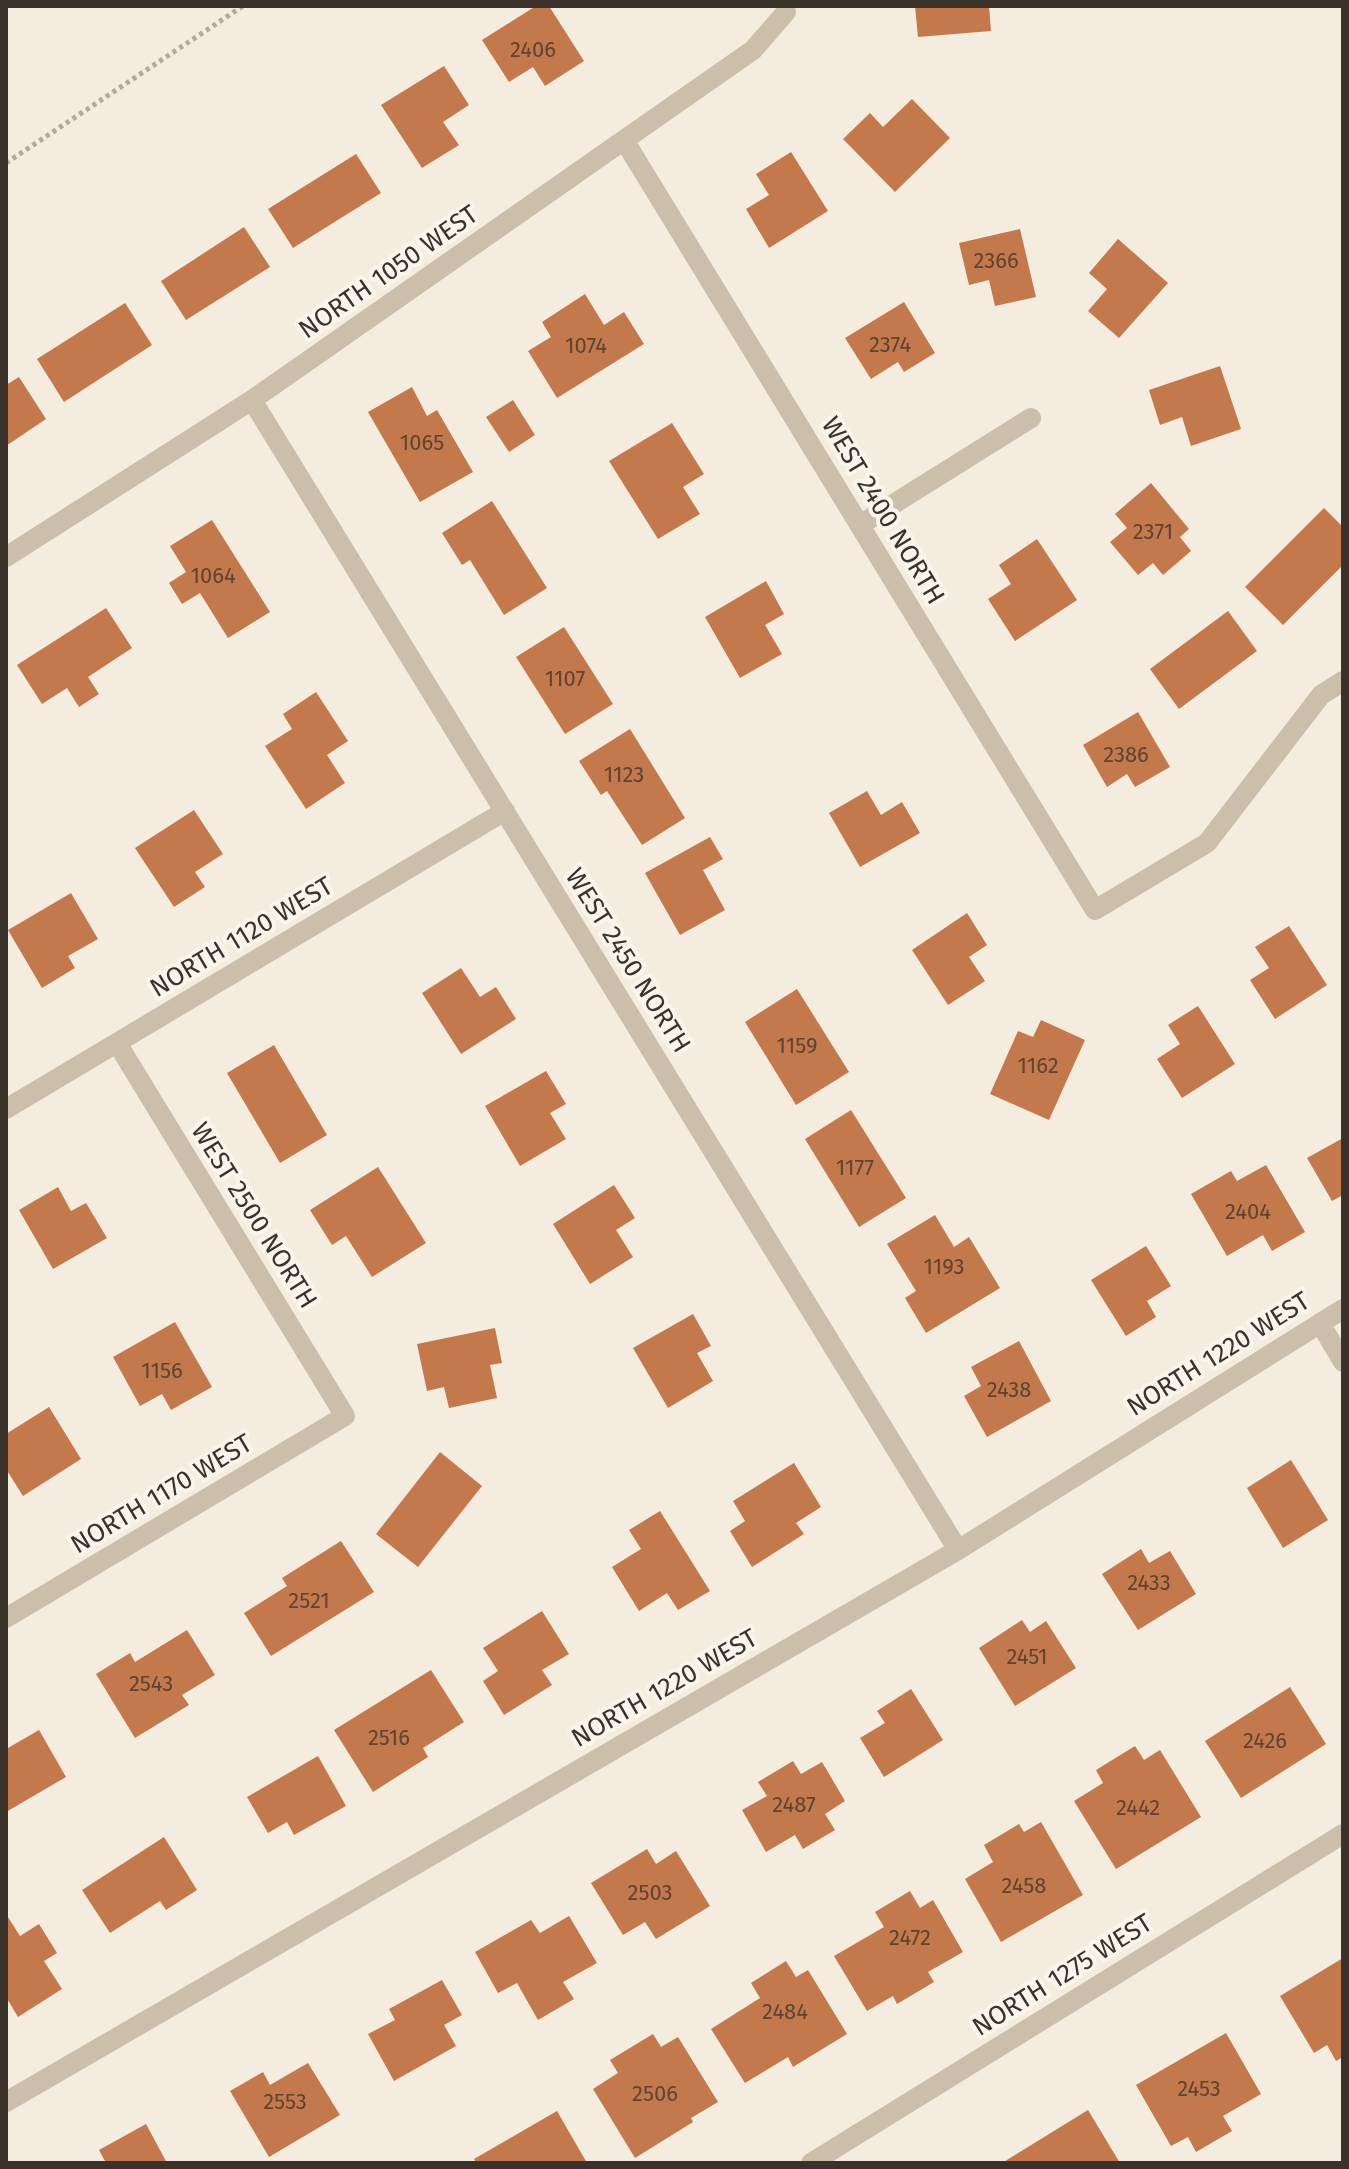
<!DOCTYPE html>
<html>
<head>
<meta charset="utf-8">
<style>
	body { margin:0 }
	#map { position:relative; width:1349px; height:2169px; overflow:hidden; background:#f3ecdf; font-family:"Fira Sans",sans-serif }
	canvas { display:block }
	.frame { position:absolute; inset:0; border:8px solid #39312a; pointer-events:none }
</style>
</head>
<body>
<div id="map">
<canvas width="1349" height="2169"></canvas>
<div class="frame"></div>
</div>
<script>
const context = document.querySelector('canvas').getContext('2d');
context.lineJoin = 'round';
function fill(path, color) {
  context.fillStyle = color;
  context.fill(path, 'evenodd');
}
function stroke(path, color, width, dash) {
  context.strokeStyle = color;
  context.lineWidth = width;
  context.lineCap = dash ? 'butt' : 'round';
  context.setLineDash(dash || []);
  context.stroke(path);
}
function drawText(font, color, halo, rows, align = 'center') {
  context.font = font + ' "Fira Sans",sans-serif';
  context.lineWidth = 8;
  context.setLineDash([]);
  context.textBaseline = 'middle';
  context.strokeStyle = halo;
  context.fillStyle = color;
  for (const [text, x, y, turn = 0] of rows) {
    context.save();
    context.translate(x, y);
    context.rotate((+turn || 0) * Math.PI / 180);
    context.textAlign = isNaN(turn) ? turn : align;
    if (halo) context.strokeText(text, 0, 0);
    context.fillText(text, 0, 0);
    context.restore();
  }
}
fill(new Path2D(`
	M536,6H549L584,61L545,86L533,67L509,82L482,40Z
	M915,6H989L991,31L918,37Z
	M444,66L469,105L443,122L459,145L422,168L381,105Z
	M912,99L950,138L895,192L843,139L870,113L883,127Z
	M791,152L828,211L769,248L746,209L769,195L756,174Z
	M356,154L381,193L293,248L268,209Z
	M244,227L270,267L186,320L161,281Z
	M1020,229L1036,297L995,306L989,280L969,285L959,243Z
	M1118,239L1168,283L1119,338L1088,311L1107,289L1089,273Z
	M585,294L604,325L624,312L644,344L557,398L528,351L551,337L542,322Z
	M904,302L935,353L904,372L898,362L871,379L845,338Z
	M125,303L152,345L64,402L37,359Z
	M1220,366L1241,429L1191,446L1182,417L1160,425L1149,390Z
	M19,377L46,419L6,446V385Z
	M412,387L427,416L437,410L473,472L420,502L368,412Z
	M513,400L535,435L509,452L486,417Z
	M672,423L704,474L683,487L700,514L658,539L609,461Z
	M1151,483L1189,529L1180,537L1191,551L1163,575L1153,563L1138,575L1110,542L1127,528L1115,514Z
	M492,501L547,588L504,615L470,560L462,565L442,533Z
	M1324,508L1343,527V565L1283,625L1245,587Z
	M212,520L270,612L228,638L200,593L182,604L169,583L186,572L170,546Z
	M1037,539L1077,600L1015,641L988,599L1011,584L999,565Z
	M766,581L784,614L765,625L782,654L740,678L705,617Z
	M106,608L132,648L88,677L99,694L79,707L67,688L42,704L17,665Z
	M1228,611L1257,651L1179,709L1150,669Z
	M564,627L613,704L565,734L516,657Z
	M316,692L348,741L327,755L345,783L306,809L265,746L292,729L283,714Z
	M1138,712L1170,767L1135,787L1127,774L1107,787L1083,745Z
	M630,729L685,818L642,845L607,791L601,795L579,761Z
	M867,791L881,815L902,802L920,833L860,867L829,813Z
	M194,810L223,854L195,872L205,887L174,907L135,848Z
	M710,837L723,859L703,870L725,910L680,935L645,873Z
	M71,893L98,939L68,956L75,968L42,988L8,930Z
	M967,913L987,945L969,957L985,981L948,1005L912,950Z
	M1289,926L1327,985L1275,1019L1250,980L1269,968L1255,947Z
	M461,968L480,997L496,987L516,1019L461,1054L422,993Z
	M797,989L849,1072L796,1105L745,1022Z
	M1198,1006L1235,1064L1182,1098L1157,1059L1180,1044L1168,1025Z
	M1041,1020L1085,1040L1049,1120L990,1094L1018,1031L1033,1037Z
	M274,1045L327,1135L280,1163L227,1073Z
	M546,1071L566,1104L550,1113L566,1139L520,1166L485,1106Z
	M851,1110L906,1198L859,1227L805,1139Z
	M1343,1138V1195L1332,1201L1307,1158Z
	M1266,1165L1305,1232L1272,1251L1263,1235L1227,1256L1191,1194L1231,1171L1237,1181Z
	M378,1167L426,1243L372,1277L346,1236L332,1245L310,1210Z
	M614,1185L635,1218L616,1230L633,1257L590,1284L553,1224Z
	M58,1187L71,1211L86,1203L107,1238L53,1269L19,1210Z
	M935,1215L954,1247L969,1237L1000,1288L926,1333L905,1298L916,1291L887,1244Z
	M1146,1246L1171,1286L1147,1301L1156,1317L1126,1336L1091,1280Z
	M693,1314L711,1346L697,1353L713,1381L668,1408L633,1348Z
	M175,1322L212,1387L171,1410L162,1394L140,1406L113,1357Z
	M495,1328L502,1363L490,1365L497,1398L449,1408L444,1387L427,1391L417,1344Z
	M1019,1341L1051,1401L987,1437L964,1396L981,1386L971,1367Z
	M49,1407L81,1459L23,1496L6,1469V1434Z
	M440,1452L482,1486L418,1567L376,1534Z
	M1291,1460L1328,1520L1283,1548L1247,1488Z
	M794,1463L821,1507L796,1523L804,1534L752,1567L730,1531L745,1521L733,1501Z
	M660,1511L710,1591L678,1610L667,1593L639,1611L612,1567L641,1549L629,1530Z
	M341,1541L374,1592L271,1656L244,1613L287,1586L282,1578Z
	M1141,1549L1149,1563L1170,1551L1196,1594L1138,1630L1102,1574Z
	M542,1611L569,1654L542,1670L552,1685L504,1715L483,1681L498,1671L483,1648Z
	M1022,1620L1030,1632L1046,1621L1076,1668L1015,1706L979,1648Z
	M187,1630L215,1675L182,1695L189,1705L135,1738L96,1674L130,1653L135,1662Z
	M431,1670L464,1722L423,1748L428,1757L373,1792L334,1730Z
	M1290,1687L1326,1744L1241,1798L1205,1741Z
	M911,1689L943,1740L884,1777L860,1738L885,1723L877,1711Z
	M39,1730L66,1777L6,1812V1744L8,1748Z
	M1135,1746L1144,1760L1160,1750L1201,1817L1116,1869L1074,1801L1103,1783L1096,1770Z
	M318,1756L346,1806L294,1835L287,1822L268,1833L247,1797Z
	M793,1761L801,1774L822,1762L845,1801L825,1814L835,1830L803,1849L795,1835L766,1852L742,1810L767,1796L758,1782Z
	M1041,1822L1083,1895L1001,1942L965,1879L993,1862L984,1845L1019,1824L1024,1832Z
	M164,1837L197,1890L166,1910L160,1901L110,1933L82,1890Z
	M647,1849L656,1864L676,1851L710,1906L656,1939L645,1922L623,1935L591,1883Z
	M910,1891L920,1908L933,1900L963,1952L928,1972L934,1982L897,2004L893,1996L867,2011L834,1956L884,1927L875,1912Z
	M6,1914L20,1936L39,1924L57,1953L44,1961L62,1989L18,2017L6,1997Z
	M569,1916L597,1963L563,1982L574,1999L538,2020L517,1983L498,1993L475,1952L531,1920L540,1933Z
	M1343,1958V2057L1336,2061L1327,2045L1314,2053L1280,1996Z
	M786,1961L796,1977L808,1970L847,2034L793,2067L788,2057L745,2083L711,2029L760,1998L751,1983Z
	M442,1980L462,2015L444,2025L456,2046L394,2081L368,2034L395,2020L389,2009Z
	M1226,2033L1261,2094L1223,2116L1232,2131L1196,2152L1188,2137L1171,2146L1136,2085Z
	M653,2034L661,2047L678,2037L718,2102L691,2118L693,2122L635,2158L593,2089L618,2073L610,2060Z
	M308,2063L340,2115L269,2157L230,2091L263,2072L270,2085Z
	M1088,2110L1120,2163H1002Z
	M557,2111L587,2163H476L474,2159Z
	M146,2124L167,2163H106L99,2150Z`), '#c4794c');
stroke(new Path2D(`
	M6,163L243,6`), '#b7a895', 5, [4, 4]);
stroke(new Path2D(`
	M624,140L1095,910L1207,843L1321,695L1343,681
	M252,400L958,1550
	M860,525L1031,418
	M6,557L252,400L624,140L753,50L786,12
	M6,1109L505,811
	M1320,1323L1343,1362
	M6,1618L345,1416L117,1043
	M6,2102L958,1550L1343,1309
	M811,2163L1343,1834`), '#cbbeab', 20);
drawText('22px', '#5c4332', null, [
	["2406",533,51],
	["2366",996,262],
	["2374",890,346],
	["1074",586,347],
	["1065",422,444],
	["2371",1153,533],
	["1064",213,577],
	["1107",565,680],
	["2386",1126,756],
	["1123",624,776],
	["1159",797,1047],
	["1162",1038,1067],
	["1177",855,1169],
	["2404",1248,1213],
	["1193",944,1268],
	["1156",162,1372],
	["2438",1009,1391],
	["2433",1149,1584],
	["2521",309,1602],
	["2451",1027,1658],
	["2543",151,1685],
	["2516",389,1739],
	["2426",1265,1742],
	["2487",794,1806],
	["2442",1138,1809],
	["2458",1024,1887],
	["2503",650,1894],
	["2472",910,1939],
	["2484",785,2013],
	["2453",1199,2090],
	["2506",655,2095],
	["2553",285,2103]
]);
drawText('26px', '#39312a', '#faf5ec', [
	["NORTH 1050 WEST",389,273,-35],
	["WEST 2400 NORTH",882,511,59],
	["NORTH 1120 WEST",242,938,-31],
	["WEST 2450 NORTH",627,961,58],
	["WEST 2500 NORTH",253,1216,58],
	["NORTH 1220 WEST",1219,1355,-32],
	["NORTH 1170 WEST",162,1495,-31],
	["NORTH 1220 WEST",665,1689,-30],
	["NORTH 1275 WEST",1063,1976,-32]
]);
</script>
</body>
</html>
